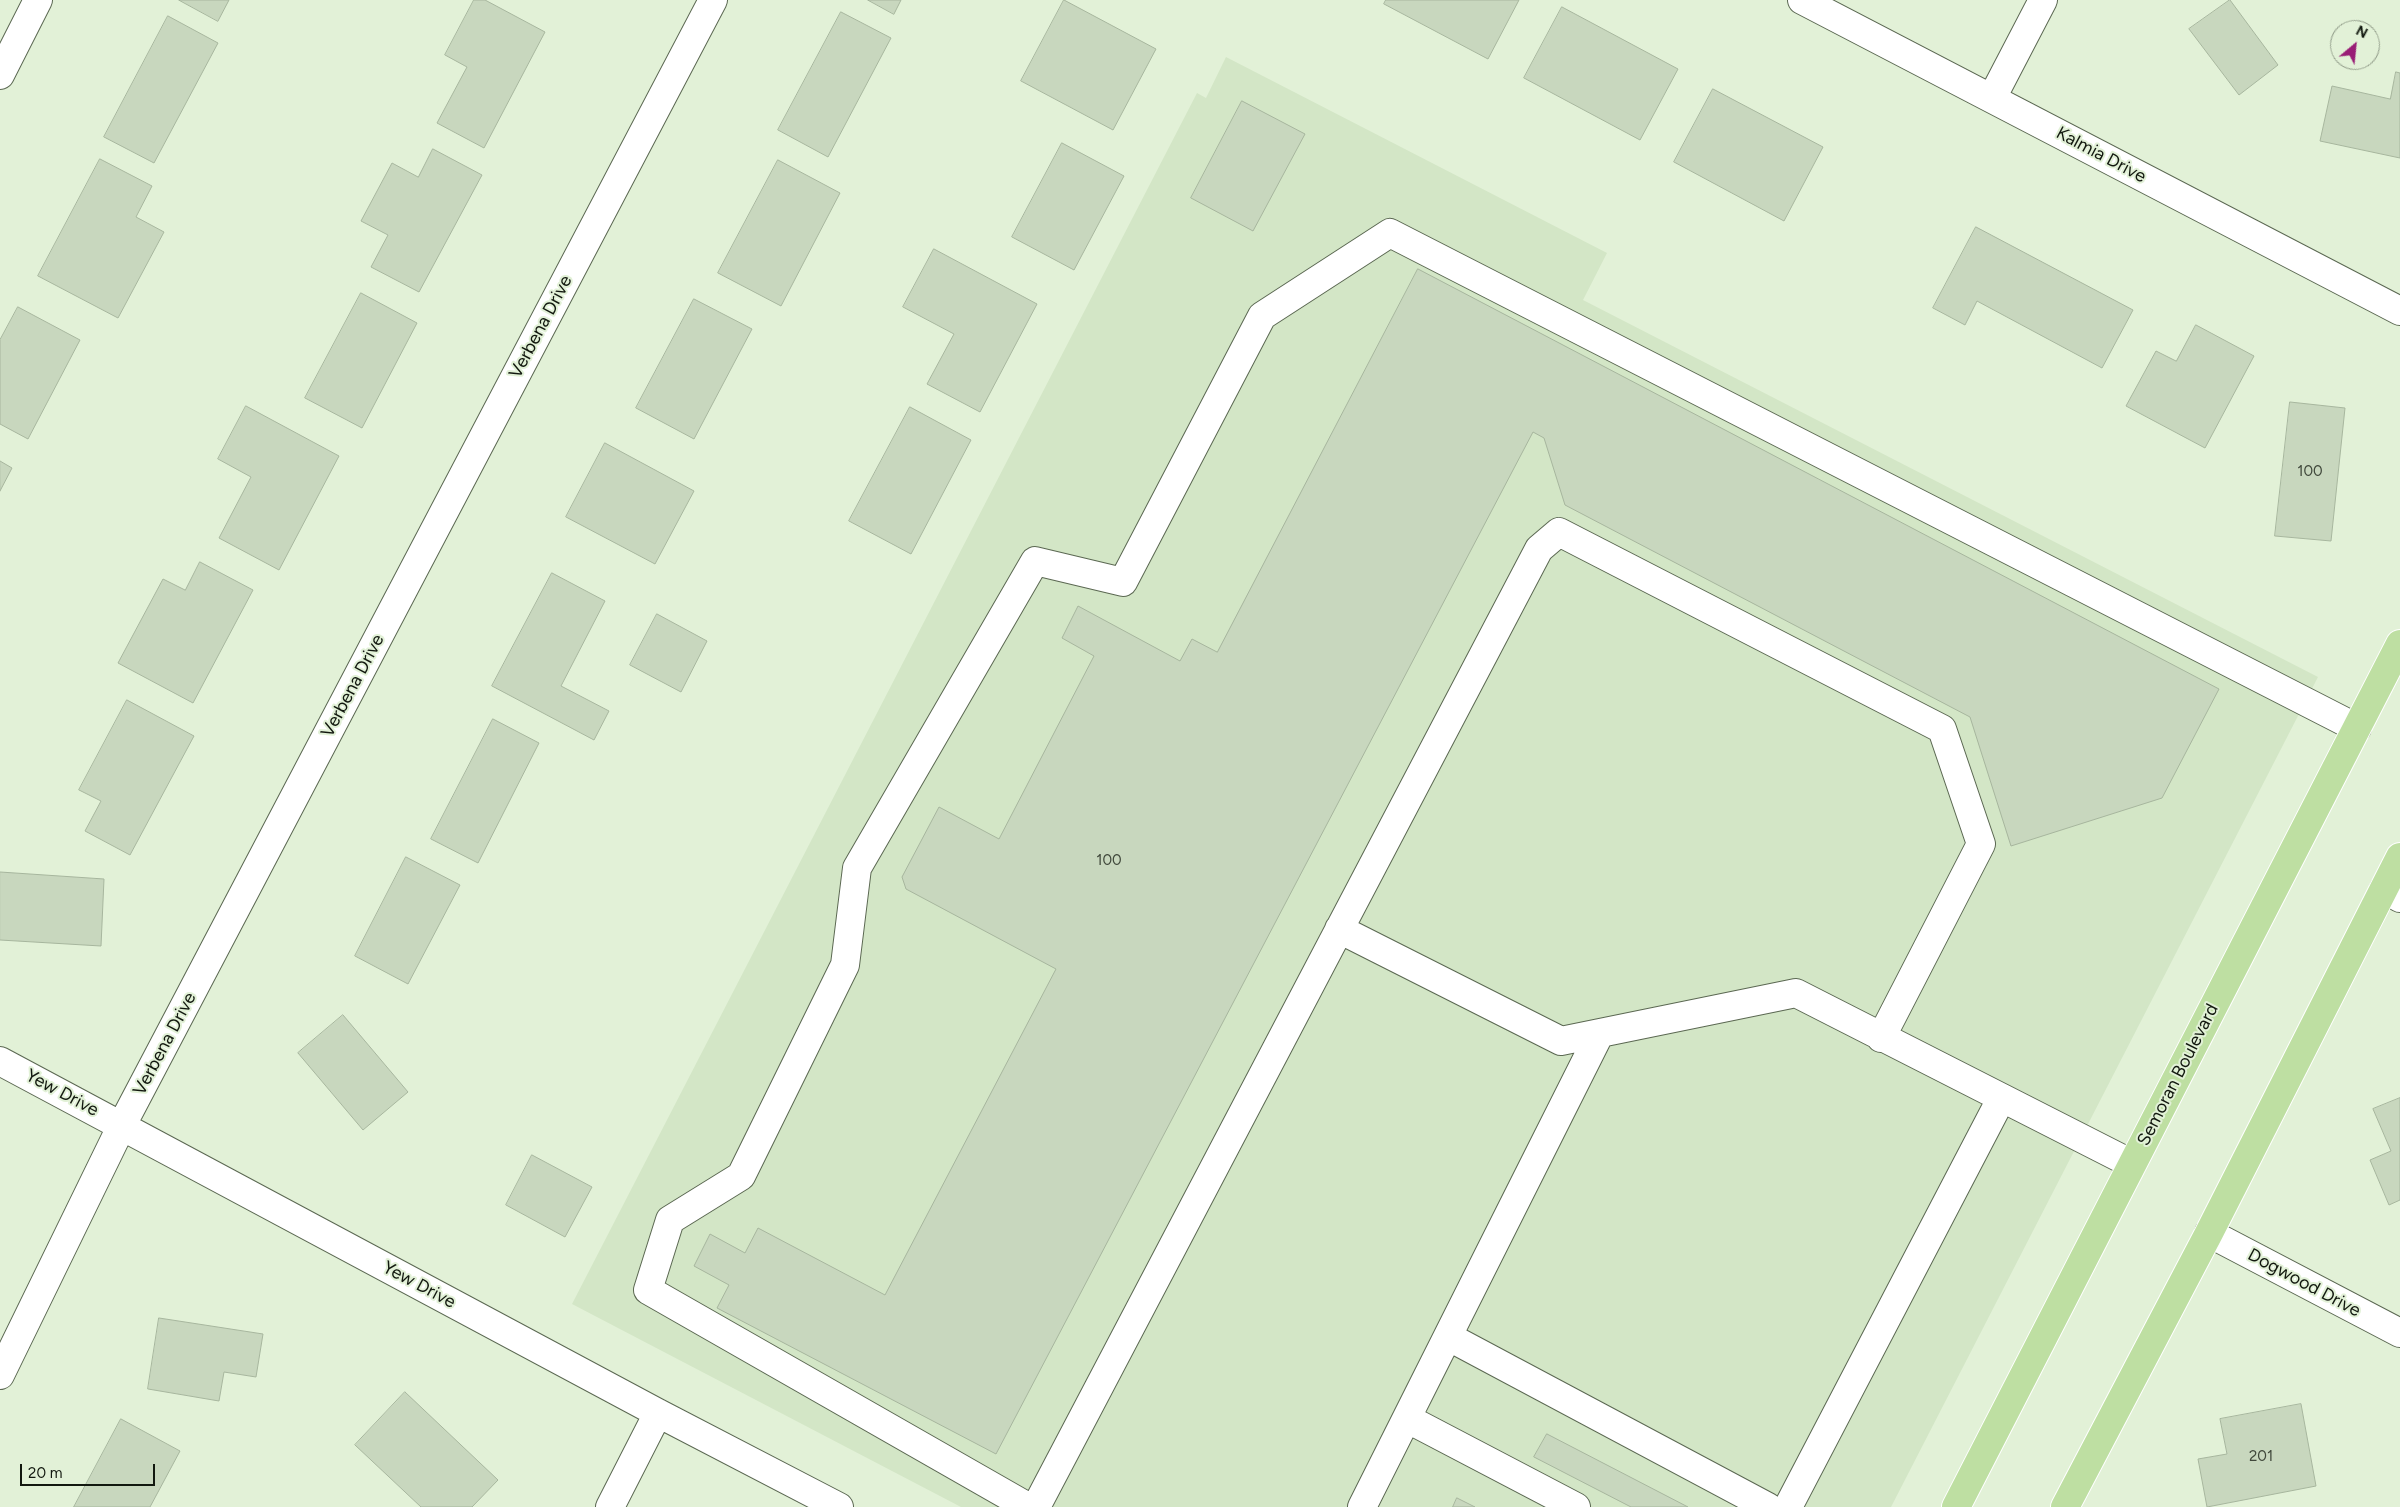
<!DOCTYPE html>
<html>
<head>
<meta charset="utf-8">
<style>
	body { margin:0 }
	#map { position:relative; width:2400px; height:1507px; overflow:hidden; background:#e2f1d7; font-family:Figtree,sans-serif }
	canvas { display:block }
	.north { position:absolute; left:2330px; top:20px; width:50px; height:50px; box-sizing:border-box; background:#e2f1d7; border:1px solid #8f9a87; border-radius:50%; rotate:28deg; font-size:14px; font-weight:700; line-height:20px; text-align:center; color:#12180f }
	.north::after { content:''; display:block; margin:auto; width:18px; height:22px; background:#991d76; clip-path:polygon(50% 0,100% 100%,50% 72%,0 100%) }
	.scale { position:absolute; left:20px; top:1464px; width:135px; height:22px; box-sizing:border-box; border:2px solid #12180f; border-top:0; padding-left:6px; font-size:15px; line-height:18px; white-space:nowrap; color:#12180f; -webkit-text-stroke:4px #e2f1d7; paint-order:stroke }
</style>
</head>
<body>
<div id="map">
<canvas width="2400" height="1507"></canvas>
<div class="north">N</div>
<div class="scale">20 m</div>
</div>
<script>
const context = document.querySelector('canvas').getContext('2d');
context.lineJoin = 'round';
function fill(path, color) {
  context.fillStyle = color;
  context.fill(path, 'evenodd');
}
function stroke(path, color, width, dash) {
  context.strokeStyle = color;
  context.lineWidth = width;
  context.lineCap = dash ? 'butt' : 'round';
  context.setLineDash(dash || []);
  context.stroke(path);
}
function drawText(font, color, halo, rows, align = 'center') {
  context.font = font + ' Figtree,sans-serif';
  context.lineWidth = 4;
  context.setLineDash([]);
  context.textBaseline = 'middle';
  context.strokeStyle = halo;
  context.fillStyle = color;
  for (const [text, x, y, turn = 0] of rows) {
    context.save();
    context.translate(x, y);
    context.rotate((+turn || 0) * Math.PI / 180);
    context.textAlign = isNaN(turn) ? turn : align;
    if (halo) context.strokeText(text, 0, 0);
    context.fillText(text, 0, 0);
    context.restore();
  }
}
fill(new Path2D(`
	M1226,57L1607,253L1583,300L2318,677L1891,1507H961L572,1304L1197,93L1206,98Z`), '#d3e6c6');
const building = new Path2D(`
	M179,0H229L218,21Z
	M474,0H485L545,32L484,148L437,123L467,67L445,55Z
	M868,0H901L894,14Z
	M1064,0L1156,49L1113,130L1021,81Z
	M1386,0H1519L1488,59L1384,4Z
	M2230,0L2278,65L2239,95L2189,29Z
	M1562,7L1678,69L1640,140L1524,78Z
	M841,12L891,38L828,157L778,130Z
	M168,16L218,43L154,163L104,137Z
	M2396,72L2400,73V158L2320,141L2332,86L2390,99Z
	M1713,89L1823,147L1784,221L1674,162Z
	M1242,101L1305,134L1253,231L1191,198Z
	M1062,143L1124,176L1074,270L1012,237Z
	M433,149L482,175L419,292L371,267L388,235L361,221L392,163L418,177Z
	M100,159L152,186L136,217L164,232L118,318L38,276Z
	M778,160L840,193L781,306L718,273Z
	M1976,227L2133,310L2102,368L1977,301L1965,325L1933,308Z
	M934,249L1037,304L980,412L927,384L954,334L903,307Z
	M1418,269L2219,689L2162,798L2011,846L1970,717L1565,505L1544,438L1533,432L996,1454L717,1308L729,1285L694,1266L710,1234L745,1253L758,1228L885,1295L1056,969L906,889L902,877L939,807L999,839L1094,656L1062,638L1078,606L1180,661L1192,639L1217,652Z
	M361,293L417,323L362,428L305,398Z
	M694,299L752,329L694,439L636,408Z
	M18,307L80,340L28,439L0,424V340Z
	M2196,325L2254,356L2205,448L2126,406L2156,351L2176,361Z
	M2290,402L2345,408L2331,541L2275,536Z
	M246,406L339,456L279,570L219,538L251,477L218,459Z
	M910,407L971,440L911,554L849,521Z
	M605,443L694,491L655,564L566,517Z
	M0,461L12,468L0,491Z
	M200,562L253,590L193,703L118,663L163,579L185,590Z
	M552,573L605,601L561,686L609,711L594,740L492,686Z
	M657,614L707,641L681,692L630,665Z
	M127,700L194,736L130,855L85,831L101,801L79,790Z
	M493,719L539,743L478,863L431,839Z
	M406,857L460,885L408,984L355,956Z
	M0,872L104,879L101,946L0,940Z
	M343,1015L408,1092L363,1130L298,1053Z
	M2400,1098V1200L2389,1205L2370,1160L2391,1151L2373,1109Z
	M532,1155L592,1187L565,1237L506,1205Z
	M159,1318L263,1334L256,1377L224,1372L219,1401L148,1389Z
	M405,1392L498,1480L472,1507H421L355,1445Z
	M2301,1404L2316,1486L2207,1507L2198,1459L2227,1454L2220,1419Z
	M121,1419L180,1451L150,1507H74Z
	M1547,1434L1688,1507H1631L1534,1457Z
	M1457,1498L1475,1507H1453Z`);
fill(building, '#c8d7be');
stroke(building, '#a7b69e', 1);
const minor = new Path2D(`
	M1802,0L2400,311
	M0,75L38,0
	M1992,98L2043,0
	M2384,889L2400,898
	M1339,929L1561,1041L1796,993L2132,1164
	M0,1061L658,1413L839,1507
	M2209,1233L2400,1333
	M1449,1337L1768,1507
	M0,1375L122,1125L713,0
	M1408,1419L1576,1507
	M610,1507L658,1413
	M1028,1507L648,1290L670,1220L741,1176L845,965L857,868L1035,561L1123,582L1262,316L1390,233L2357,728
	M1036,1507L1539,549L1559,532L1942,729L1981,844L1881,1038
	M1362,1507L1600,1033
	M1788,1507L2001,1099`);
const major = new Path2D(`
	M1956,1507L2400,644
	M2065,1507L2209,1233L2400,857`);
stroke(minor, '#5b6852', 30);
stroke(major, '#fff', 30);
stroke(minor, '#fff', 28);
stroke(major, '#bedfa2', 28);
drawText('15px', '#40483b', null, [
	["100",2310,472],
	["100",1109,861],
	["201",2261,1457]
]);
drawText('18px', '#12180f', '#e2f1d7', [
	["Kalmia Drive",2101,155,28],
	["Verbena Drive",541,327,-62],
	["Verbena Drive",353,686,-62],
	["Verbena Drive",165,1044,-62],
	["Semoran Boulevard",2178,1075,-63],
	["Yew Drive",62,1093,28],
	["Dogwood Drive",2304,1283,28],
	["Yew Drive",419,1285,28]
]);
</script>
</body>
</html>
